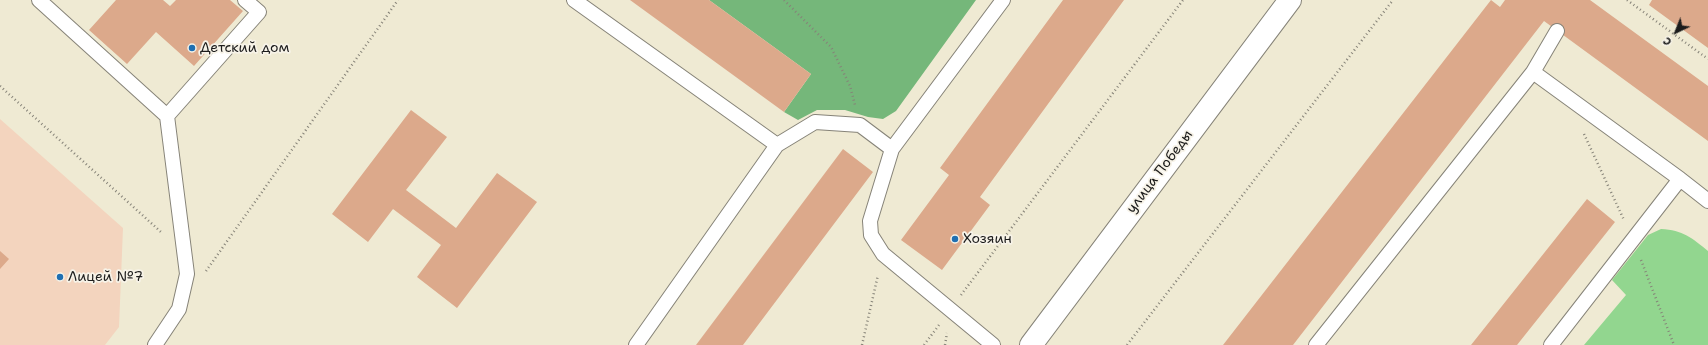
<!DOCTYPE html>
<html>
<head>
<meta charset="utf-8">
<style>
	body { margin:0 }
	#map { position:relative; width:1708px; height:345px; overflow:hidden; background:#efead3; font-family:"Shantell Sans",sans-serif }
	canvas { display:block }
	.north { position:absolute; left:1656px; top:12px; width:40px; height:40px; -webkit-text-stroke:3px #f7f3e8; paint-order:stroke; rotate:223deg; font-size:11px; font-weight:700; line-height:16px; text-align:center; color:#1c1c1c }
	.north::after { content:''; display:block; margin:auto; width:14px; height:18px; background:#1c1c1c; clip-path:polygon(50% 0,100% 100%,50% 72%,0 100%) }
</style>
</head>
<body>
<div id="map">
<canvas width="1708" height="345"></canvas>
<div class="north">С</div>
</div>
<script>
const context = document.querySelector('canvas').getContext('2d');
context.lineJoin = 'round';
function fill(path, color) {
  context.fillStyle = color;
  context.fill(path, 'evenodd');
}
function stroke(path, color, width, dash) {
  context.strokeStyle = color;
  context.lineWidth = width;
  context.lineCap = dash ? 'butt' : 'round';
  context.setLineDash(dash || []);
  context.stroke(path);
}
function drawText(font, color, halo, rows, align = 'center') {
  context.font = font + ' "Shantell Sans",sans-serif';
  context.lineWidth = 3.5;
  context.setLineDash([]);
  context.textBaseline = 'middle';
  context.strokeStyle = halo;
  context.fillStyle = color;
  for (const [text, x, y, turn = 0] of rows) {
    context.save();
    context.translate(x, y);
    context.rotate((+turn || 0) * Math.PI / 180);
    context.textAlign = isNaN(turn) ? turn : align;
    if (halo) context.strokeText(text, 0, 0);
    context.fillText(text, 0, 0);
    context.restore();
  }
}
fill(new Path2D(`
	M0,119L123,228L119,327L105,345H0Z`), '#f3d4be');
fill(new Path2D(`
	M1661,229C1683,230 1692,238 1708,251V345H1584L1626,295L1612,280L1648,235Z`), '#92d68f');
fill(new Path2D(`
	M709,0H976L896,111L883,119L868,117L845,110H817L798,120L784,112L811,74Z`), '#75b77a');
fill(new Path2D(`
	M116,0H163L170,6L176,0H230L243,11L194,66L156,32L127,64L89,30Z
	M630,0H709L811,74L784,112Z
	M1063,0H1124L980,197L990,205L942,270L901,240L949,175L940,168Z
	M1491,0L1500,7L1505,0H1590L1708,86V141L1544,21L1293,345H1223Z
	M1652,0H1708V48L1649,5Z
	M411,110L447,137L406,190L456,228L497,173L537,202L457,308L417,277L441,245L393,209L368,242L332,214Z
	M843,149L873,172L743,345H696Z
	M1587,199L1615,222L1517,345H1471Z
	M0,251L9,259L0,269Z`), '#dca98b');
const service = new Path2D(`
	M39,0L167,116L187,274L179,309L155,345
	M574,0L777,145L636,345
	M1533,72L1680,179
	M167,116L259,12L245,0
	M777,145L815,122L860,125L892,149
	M993,345L883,254L871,235L870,221L892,149L1003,0
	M1316,345L1533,72L1557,31
	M1551,345L1680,179L1708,201`);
const tertiary = new Path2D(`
	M1031,345L1290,0`);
stroke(service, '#868378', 16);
stroke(tertiary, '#868378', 24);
stroke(new Path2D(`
	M784,0L831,47L850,86L855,105
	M1627,0L1708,59
	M0,86L161,232
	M1584,134L1624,220
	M1641,260L1674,345
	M206,271L398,0
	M961,295L1183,0
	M862,345L878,275
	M924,345L939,325
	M945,345L947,333
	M1127,345L1393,0`), '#868378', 2.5, [1, 3]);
stroke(service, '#fff', 14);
stroke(tertiary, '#fff', 22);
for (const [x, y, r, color] of [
	[192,48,4,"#1f6fb2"],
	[955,239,4,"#1f6fb2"],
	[60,277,4,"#1f6fb2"]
]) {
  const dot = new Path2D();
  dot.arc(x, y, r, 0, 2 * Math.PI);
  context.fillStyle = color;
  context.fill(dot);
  stroke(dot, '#f7f3e8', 1.5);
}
drawText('14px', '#1c1c1c', '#f7f3e8', [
	["Детский дом",200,48],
	["Хозяин",963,239],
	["Лицей №7",68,277]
], 'left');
drawText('14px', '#1c1c1c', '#f7f3e8', [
	["улица Победы",1160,172,-53]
]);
</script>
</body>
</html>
